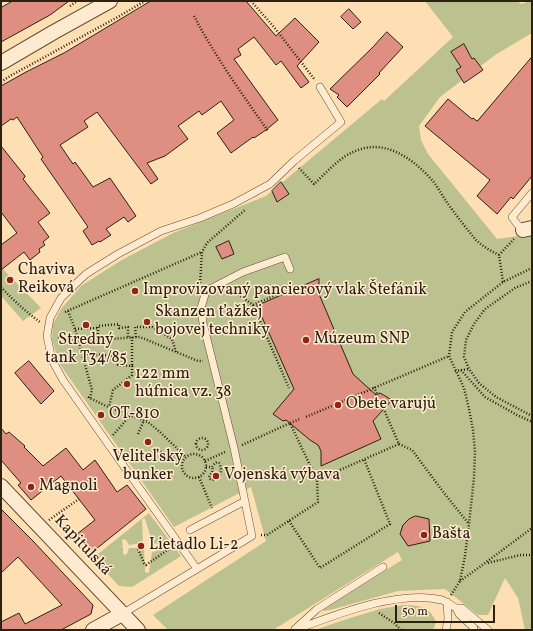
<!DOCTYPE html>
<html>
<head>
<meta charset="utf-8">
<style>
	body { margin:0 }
	#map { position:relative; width:533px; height:631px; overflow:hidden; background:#fddfb3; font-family:Vollkorn,serif }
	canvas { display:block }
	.frame { position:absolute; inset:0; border:2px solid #2d2112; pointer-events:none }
	.scale { position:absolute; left:395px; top:605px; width:100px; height:18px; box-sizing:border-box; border:2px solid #2d2112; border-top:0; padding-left:5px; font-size:12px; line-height:14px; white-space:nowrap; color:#2d2112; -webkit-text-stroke:3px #feeace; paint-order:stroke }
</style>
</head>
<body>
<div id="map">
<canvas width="533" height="631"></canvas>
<div class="frame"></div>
<div class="scale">50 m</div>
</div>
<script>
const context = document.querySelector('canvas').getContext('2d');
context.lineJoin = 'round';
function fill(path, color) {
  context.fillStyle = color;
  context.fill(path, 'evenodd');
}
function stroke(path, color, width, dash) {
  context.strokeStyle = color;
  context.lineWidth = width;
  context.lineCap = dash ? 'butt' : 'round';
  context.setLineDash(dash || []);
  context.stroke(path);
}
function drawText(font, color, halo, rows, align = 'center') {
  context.font = font + ' Vollkorn,serif';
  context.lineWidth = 3;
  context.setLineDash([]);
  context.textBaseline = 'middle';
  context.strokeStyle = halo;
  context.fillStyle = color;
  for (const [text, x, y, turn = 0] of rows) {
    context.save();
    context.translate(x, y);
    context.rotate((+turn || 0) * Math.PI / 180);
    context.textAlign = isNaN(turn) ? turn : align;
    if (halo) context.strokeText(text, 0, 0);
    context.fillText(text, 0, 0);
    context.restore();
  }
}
fill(new Path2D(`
	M425,1H516L522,4L529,1H532V33L495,55L440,97L419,126L421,140L428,154L497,239L532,234V630H525L518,598L505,578L488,615H478L445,589L398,591L330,610L323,611V610L327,606L402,560L398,552L273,630H168L153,615L266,541L251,487L174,527L59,363L52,339L53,324L61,309L81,286L120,261L173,233L266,196L382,99L384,101L453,37Z
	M1,267L41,308L23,321L1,296Z
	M149,513L181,556L132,587L119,586L93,558ZM144,518L145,519L151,538H155L156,539L155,540L152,541V543L161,544L162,545L161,547L152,548V550H156L157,551L152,552L149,572L148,573L145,572L144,548H129L127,554L124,555L123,554V547H120L123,546L122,540L124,539L126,540L129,545L143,543L142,520Z
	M403,605C418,605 430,606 436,622L434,628L431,630H315L347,619L380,609Z`), '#bcc28f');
const building = new Path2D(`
	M13,1H69L50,15L1,42V8Z
	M151,1H246L276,36L295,18L319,42L297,66L309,82L301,88L281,61L276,65L254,37L238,49L241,55L234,59L278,120L266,130L254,138L253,137L231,153L217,133L234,120L221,101L202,115L199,111L178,126L188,139L165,156L147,163L158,179L151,184L97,112L84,121L88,127L60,145L73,164L75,162L93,187L110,178L136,216L128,222L124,217L106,229L111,235L100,242L99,241L92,245L83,231L88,227L41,159L43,157L17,117L13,120L11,119L1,126V86L26,72L64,53Z
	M349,9L361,22L353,29L341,17Z
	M387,32L403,47L379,73L380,74L347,107L337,97L339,95L330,89L373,47Z
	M464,44L472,59L474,58L483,70L464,83L456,70L461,67L451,52Z
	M532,57V176L513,199L511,197L497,214L477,196L490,180L425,126L448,99L472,119L473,118L477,121Z
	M1,146L25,176V177L23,179L50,213L38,222L49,237L43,242L45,245L39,249L40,252L30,260L24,252L1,270V245L17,233L1,212Z
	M281,182L289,194L277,202L272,191Z
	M229,241L234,254L222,259L216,247Z
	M319,279V294L353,374L376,395L380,393L392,400L373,421L381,439L321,466V451L318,445L310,440L286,420L283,421L273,414L294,389L257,306Z
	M29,361L54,391L41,404L15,373Z
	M1,428L6,434L9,432L25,446L24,447L43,466L66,448L83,470L95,460L117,492L127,485L146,509L91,553L77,534L95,520L61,476L31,500L18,485L21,483L1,460Z
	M1,509L33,541L93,605L91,614L61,630H1V622L19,613L25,624L62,605L18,557L1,573Z
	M416,516L429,519L430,541L408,546L400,534L403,525L409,519Z`);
fill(building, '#df8f82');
stroke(building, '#2d2112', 1);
const service = new Path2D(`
	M523,230L517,224L512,217L532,193
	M190,530L245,501
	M197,569L118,458L63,380L52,360L47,336L50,318L61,298L86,274L118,254L161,231L200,218L233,204L270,184L294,161L341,122L320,87
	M122,614L252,536L234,448L203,323L201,308L206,291L243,272L285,257L290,269
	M295,629L317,609L383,567
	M295,630C335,615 399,589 442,600C447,602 451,605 456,608
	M446,630L448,619L447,602
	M473,630L474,628L459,614L456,608H462L488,630`);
const minor = new Path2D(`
	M1,63L54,32L110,1
	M523,230L532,228
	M1,486L138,630
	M93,630L122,614`);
stroke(service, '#61503a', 8);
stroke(minor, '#61503a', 16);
stroke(new Path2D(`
	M251,1L274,27L315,80
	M70,6L77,1
	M194,16C215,56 242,94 268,131
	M1,82L10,76L116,18L145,1
	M299,168L314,184C324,175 338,159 351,153C382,137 410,156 431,179C437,185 441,194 446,201C455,214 466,228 476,240C482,246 491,251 499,255L503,282
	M499,255L514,239
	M532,281L515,288L485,309L474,324L466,340L464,357L469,369L479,383L496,397L532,416
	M200,283L202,252L207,243L246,209
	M1,287C13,300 26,312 40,322
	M231,289L253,305L289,388
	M253,305L299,285
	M68,311L75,329L92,390L90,398
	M65,312L202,252
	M75,329L98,328
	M58,337L78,341L140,337L198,361H203
	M132,337V366
	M136,337L135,327H152L172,339L176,352
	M98,340V326L119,324V328L128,327V338
	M81,353L114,356L118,365L132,366V375L113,390L109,407
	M461,370L485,397L517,415L532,422
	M455,371L469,369
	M374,387L377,394
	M88,397L106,406L148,422L160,432L186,457
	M306,417L449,356
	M290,423L300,419
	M138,434L144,420
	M113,435L122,425L130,415
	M196 444a6 6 0 1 1 12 0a6 6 0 1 1-12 0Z
	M399,444L412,450L444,493L469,524
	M242,445L290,423L317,480
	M158,450L172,459L179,450
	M182 466a12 12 0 1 1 24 0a12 12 0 1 1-24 0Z
	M205,461L225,452
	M206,467H212L215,463L217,462L219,463C223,471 221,479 211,480L209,478C210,473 214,473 212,467
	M199,477L212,508
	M49,520L79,499
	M289,521L320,568L390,524L364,459
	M261,535H267L318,502L317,480L399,444L384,410
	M138,549L144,563L146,565L169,549L168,547
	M488,563L520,555H532
	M460,581L485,563L532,528
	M451,595L460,581L465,556L469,524L474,477L475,452L473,430L469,409L464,388L449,356L452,332L465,312L503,282L532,268
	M379,613L394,623L401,630`), '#2d2112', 2.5, [1, 2]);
stroke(service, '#feeace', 7);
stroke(minor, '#feeace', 14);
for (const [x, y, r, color] of [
	[10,280,4,"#8f2418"],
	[135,291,4,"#8f2418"],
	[147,322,4,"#8f2418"],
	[86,325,4,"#8f2418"],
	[306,340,4,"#8f2418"],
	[127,384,4,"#8f2418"],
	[338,405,4,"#8f2418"],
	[101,415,4,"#8f2418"],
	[148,442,4,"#8f2418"],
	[216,476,4,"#8f2418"],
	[31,487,4,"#8f2418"],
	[424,535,4,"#8f2418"],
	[141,546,4,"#8f2418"]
]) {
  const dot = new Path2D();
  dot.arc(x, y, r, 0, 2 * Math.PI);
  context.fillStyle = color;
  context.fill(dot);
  stroke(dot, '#feeace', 1.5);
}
drawText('16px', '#2d2112', '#feeace', [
	["Chaviva",18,271],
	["Reiková",18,289],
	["Improvizovaný pancierový vlak Štefánik",143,291],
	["Skanzen ťažkej",155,313],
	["bojovej techniky",155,331],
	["Múzeum SNP",314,340],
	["Stredný",86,341,"center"],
	["tank T34/85",86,359,"center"],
	["122 mm",135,375],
	["húfnica vz. 38",135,393],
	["Obete varujú",346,405],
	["OT-810",109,415],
	["Veliteľský",148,458,"center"],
	["bunker",148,476,"center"],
	["Vojenská výbava",224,476],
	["Magnoli",39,487],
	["Bašta",432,535],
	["Lietadlo Li-2",149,546]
], 'left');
drawText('16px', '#2d2112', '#feeace', [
	["Kapitulská",82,546,47]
]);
</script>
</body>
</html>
